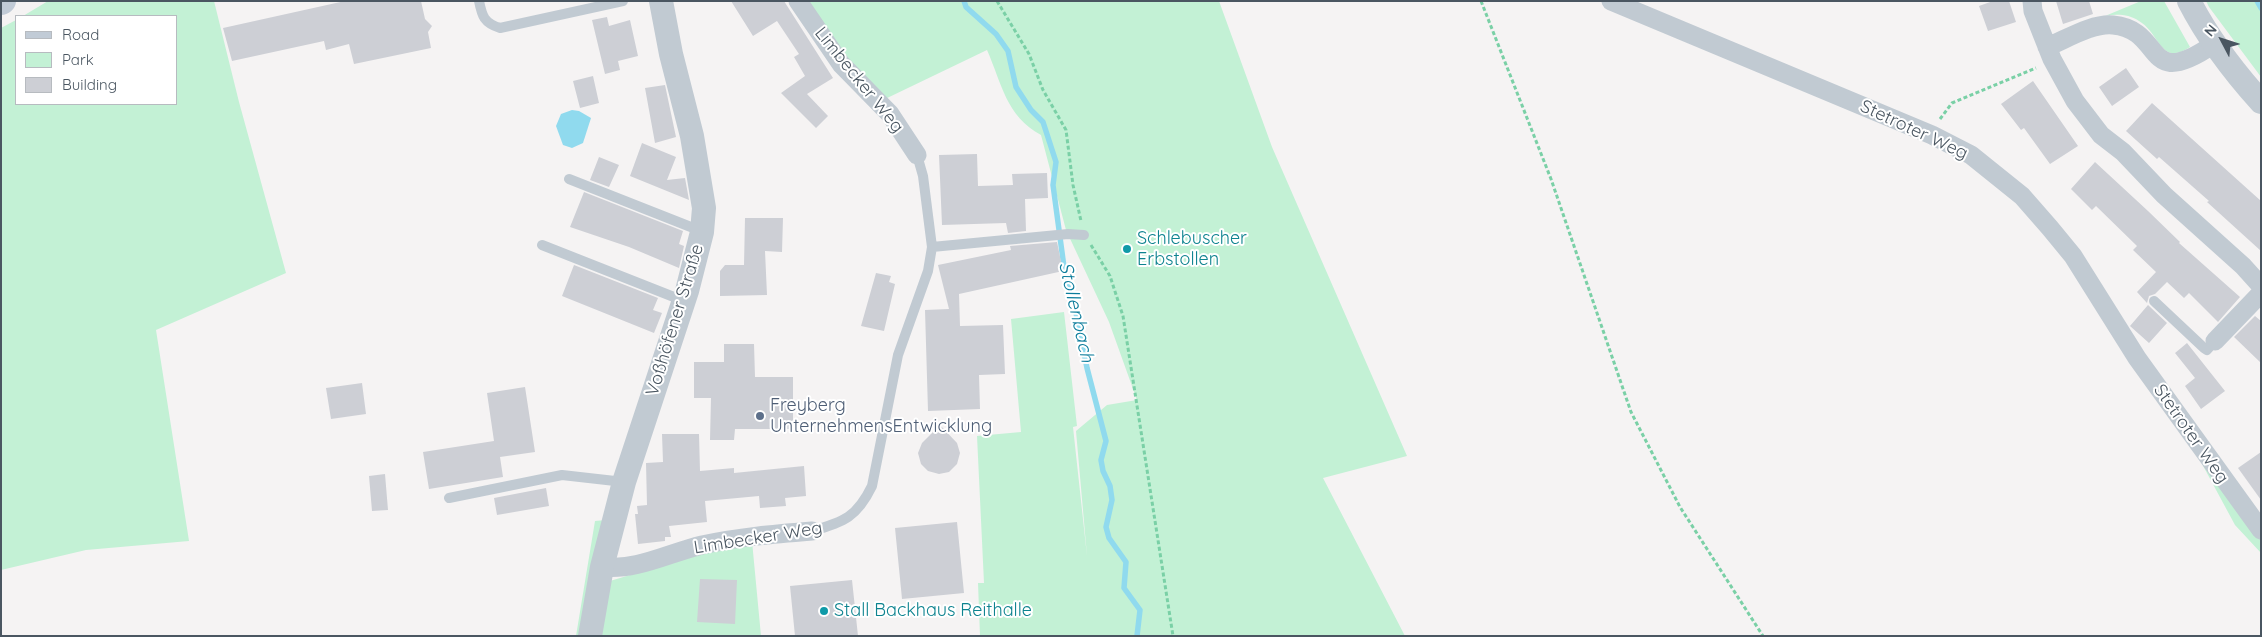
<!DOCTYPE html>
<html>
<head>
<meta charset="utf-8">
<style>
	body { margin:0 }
	#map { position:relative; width:2262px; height:637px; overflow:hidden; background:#f5f3f3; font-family:Quicksand,sans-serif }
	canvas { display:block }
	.frame { position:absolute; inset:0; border:2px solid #4a5661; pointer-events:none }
	.legend { position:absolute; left:15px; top:15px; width:162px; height:90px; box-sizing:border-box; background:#fff; border:1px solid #b7bbc0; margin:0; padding:6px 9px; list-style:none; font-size:15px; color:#4a5661 }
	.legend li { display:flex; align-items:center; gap:10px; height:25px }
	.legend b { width:25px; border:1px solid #b7bbc0 }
	.north { position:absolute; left:2197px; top:15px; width:50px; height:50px; -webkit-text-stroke:4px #fff; paint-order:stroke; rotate:310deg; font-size:14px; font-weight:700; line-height:20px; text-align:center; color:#4a5661 }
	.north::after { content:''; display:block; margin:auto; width:18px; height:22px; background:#4a5661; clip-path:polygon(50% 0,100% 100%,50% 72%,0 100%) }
</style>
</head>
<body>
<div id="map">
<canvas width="2262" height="637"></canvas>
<div class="frame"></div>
<ul class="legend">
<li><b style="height:6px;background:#c1cbd6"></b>Road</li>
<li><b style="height:14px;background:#c3f1d5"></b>Park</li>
<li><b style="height:14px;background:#cdcfd5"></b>Building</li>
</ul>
<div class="north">N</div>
</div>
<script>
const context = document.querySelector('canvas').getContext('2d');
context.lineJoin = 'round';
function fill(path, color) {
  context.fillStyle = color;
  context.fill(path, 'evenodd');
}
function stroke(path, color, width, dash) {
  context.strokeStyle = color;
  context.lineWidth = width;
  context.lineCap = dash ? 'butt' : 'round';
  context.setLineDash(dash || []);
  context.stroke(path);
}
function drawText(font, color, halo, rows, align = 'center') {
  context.font = font + ' Quicksand,sans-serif';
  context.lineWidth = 4;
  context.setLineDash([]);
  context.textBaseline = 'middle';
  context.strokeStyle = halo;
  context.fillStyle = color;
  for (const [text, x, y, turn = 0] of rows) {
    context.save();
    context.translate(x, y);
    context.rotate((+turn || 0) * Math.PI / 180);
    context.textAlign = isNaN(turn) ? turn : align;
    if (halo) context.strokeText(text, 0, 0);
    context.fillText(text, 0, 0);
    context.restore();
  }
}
fill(new Path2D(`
	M48,1H214L239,102L286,273L156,330L189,541L86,550L1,570V28L16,20V104H176V16H23Z
	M803,1H1219L1272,147L1407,456L1323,478L1405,636H980L978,583H984L977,436L1021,432L1011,319L1064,312L1077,426L1073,427L1087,556L1076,431L1107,405L1137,400L1109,322L1066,230L1041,135C1006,116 1002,84 987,50L883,100L870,88Z
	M2141,1H2164L2190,47C2160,67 2160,33 2139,21C2128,14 2117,14 2105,16Z
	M2206,1H2261V77L2209,7Z
	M2194,449L2261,535V553L2235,525Z
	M606,520L583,636H576L595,521Z
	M752,541L761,636H598L610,581L640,572L667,559Z`), '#c3f1d5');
fill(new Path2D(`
	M572,110L579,111L591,118L583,143L572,148L563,145L556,126L561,114Z`), '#90daee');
stroke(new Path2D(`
	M964,1L966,7L996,34L1008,51L1016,87L1031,110L1043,122L1056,162L1053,185L1066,282L1073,298L1087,368L1106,441L1101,460L1103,471L1110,486L1112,500L1106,527L1109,538L1126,562L1124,588L1140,610L1137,636
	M2257,1L2261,8`), '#90daee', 5.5);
fill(new Path2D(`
	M345,1H421L425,19L432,26L428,32L431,48L354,64L349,44L326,50L324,41L232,61L223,28Z
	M731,1H784L833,78L807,94L828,116L816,128L781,93L805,76L794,57L799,54L777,21L753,36Z
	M1993,1H2009L2016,22L1988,31L1979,6Z
	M2056,1H2089L2093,14L2063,24Z
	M607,17L609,26L630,20L638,56L618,61L620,70L605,74L592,20Z
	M2126,68L2139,87L2112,106L2099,87Z
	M593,76L599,103L580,108L573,81Z
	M2033,81L2078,146L2050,164L2024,128L2021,130L2001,104Z
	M665,85L676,137L655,143L645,88Z
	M2152,103L2261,201V251L2207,202L2209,201L2159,157L2157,159L2126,131Z
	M642,143L676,157L667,180L685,178L689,200L630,176Z
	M977,154L978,186L1013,185L1012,174L1047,173L1048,198L1025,199L1026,231L1008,233L1006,223L942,225L939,155Z
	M599,157L619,165L609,187L590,180Z
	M2095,162L2148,211L2180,242L2179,243L2240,297L2218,322L2189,293L2184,298L2167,282L2155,294L2149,296L2147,303L2137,292L2156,272L2133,250L2137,246L2096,206L2092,210L2071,189Z
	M584,192L683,231L679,244L684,246L679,268L629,247L570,227Z
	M745,218H783L782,252L765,251L767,295L720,296V271L725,265H744Z
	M1057,242L1063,271L959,294L960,326L1003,325L1005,374L979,375L980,409L928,411L925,310L949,309L938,265L1011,250L1010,246Z
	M574,265L658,298L653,310L662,313L654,333L562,296Z
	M876,273L891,276L889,282L895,284L884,331L861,326Z
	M2148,305L2167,323L2149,343L2130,326Z
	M2255,316L2261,321V363L2234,337Z
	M2187,343L2225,391L2201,409L2185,386L2195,378L2175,353Z
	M724,344H754L755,377H793V429H735L734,440H710L711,398H694V362H724Z
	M362,383L366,414L331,419L326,388Z
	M525,387L535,452L500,457L503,477L429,489L423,452L494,441L487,393Z
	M940,425L957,443L960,453L957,464L949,472L939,474L928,471L921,464L918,453L922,443Z
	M662,434H699L700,471L734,468V473L804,466L806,496L785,498L786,506L760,508L759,496L705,501L707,522L669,526L671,537H665V541L638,544L635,514H638L637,506L647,505L646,463L663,462Z
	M2261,452V500L2238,468Z
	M385,474L388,510L372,511L369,476Z
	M546,488L549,506L497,515L494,498Z
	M957,522L964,593L902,599L895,528Z
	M700,579L737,580L735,624L697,622Z
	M852,580L858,636H795L790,586Z`), '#cdcfd5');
stroke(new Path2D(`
	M997,1L1029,54L1043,90L1066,130L1073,185L1081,221
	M1481,1L1551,179L1631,412L1680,507L1763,636
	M1940,119L1952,103L2036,68
	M1091,245L1110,276L1123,316L1173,636`), '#7ad0a6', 3, [4, 2.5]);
stroke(new Path2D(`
	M479,1C482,16 484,23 500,28L623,1
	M569,179L701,231
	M542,245L684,301
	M932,247L1068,234L1084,235
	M2154,301L2204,348L2207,350L2215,341
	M449,498L562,475L624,482
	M812,531C844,522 857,517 872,486L898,355L928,271L932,247L923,176L917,155`), '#c1cad2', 10);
stroke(new Path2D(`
	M798,1L841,64L890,114L917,155
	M1611,1L1932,135L1971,155L2022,196L2050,228L2073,256L2137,358L2261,530
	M2032,1L2033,11L2052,59L2075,101L2101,135L2123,152L2164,195L2243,266L2261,286
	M2047,47C2067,39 2092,23 2113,25C2166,30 2142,93 2214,44
	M2215,341L2261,293
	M602,567C636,571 669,553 702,545C739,537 775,534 812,531`), '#c1cad2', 19);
stroke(new Path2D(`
	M2189,1C2208,38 2233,71 2261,102
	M590,636L602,567L624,482L687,291L702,232L704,208L692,136L671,54L661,1`), '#c1cad2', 24);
stroke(new Path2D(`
	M1,2L3,1`), '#c1cbd6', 26);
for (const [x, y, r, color] of [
	[1127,249,5,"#0f9aa8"],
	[760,416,5,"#5c6f8a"],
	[824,611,5,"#0f9aa8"]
]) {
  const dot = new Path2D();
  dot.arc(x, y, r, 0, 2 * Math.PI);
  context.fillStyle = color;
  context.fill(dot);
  stroke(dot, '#fff', 2);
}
drawText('18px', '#4a5661', '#fff', [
	["Limbecker Weg",859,80,51],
	["Stetroter Weg",1914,130,25],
	["Voßhöfener Straße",675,320,-73],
	["Stetroter Weg",2191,434,55],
	["Limbecker Weg",758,538,-9]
]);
drawText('18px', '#0d838f', '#fff', [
	["Schlebuscher",1137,239],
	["Erbstollen",1137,260],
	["Stall Backhaus Reithalle",834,611]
], 'left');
drawText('18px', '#4e5e75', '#fff', [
	["Freyberg",770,406],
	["UnternehmensEntwicklung",770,427]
], 'left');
drawText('italic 19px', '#0c7c9b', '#fff', [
	["Stollenbach",1076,312,77]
]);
</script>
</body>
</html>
